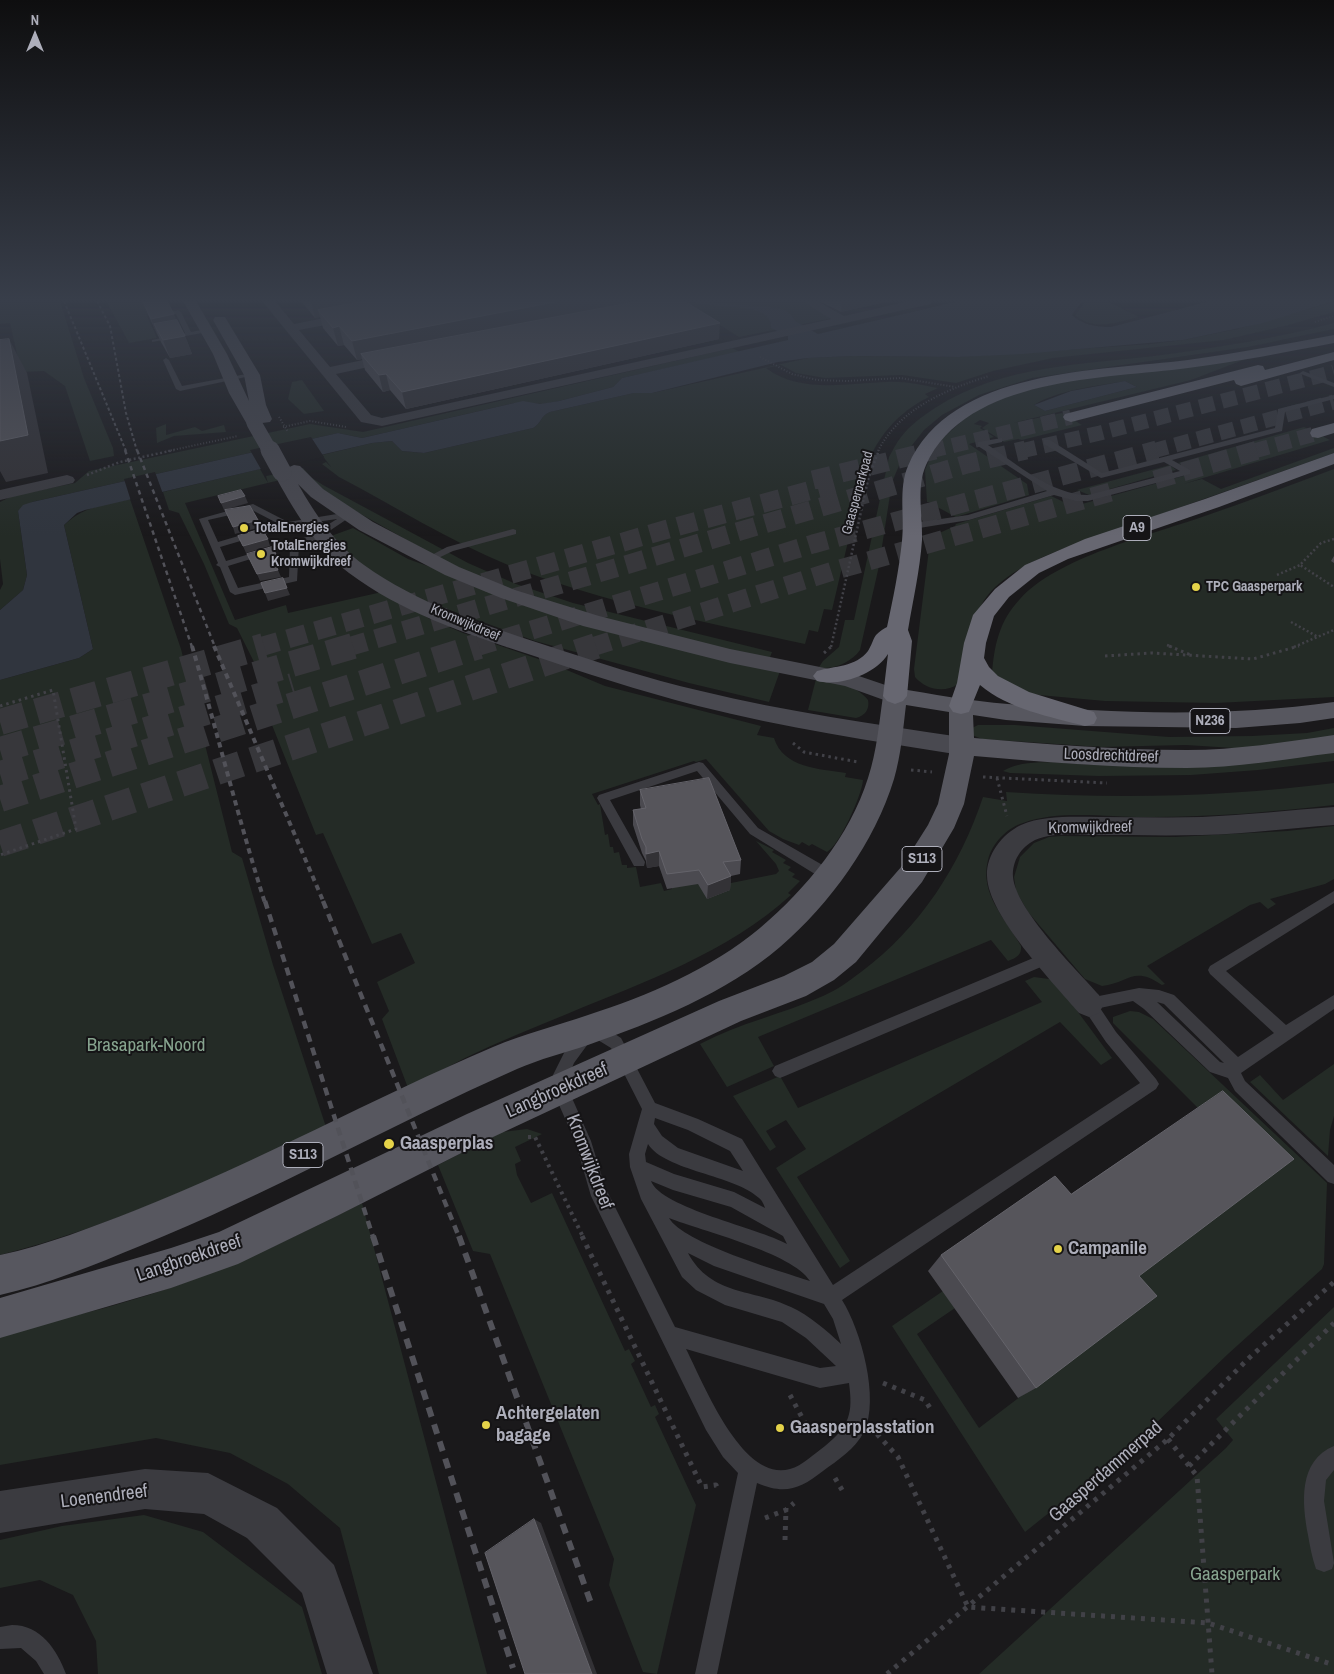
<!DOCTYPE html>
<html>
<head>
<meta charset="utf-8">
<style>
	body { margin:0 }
	#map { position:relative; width:1334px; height:1674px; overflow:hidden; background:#1a191b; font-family:"Archivo Narrow",sans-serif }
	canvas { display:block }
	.north { position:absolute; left:10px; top:10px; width:50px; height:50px; -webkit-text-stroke:4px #151416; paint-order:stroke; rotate:0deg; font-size:14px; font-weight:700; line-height:20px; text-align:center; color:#adaeba }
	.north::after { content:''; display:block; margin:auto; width:18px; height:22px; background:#adaeba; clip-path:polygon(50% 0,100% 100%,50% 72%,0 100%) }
</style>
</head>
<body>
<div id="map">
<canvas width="1334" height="1674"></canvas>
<div class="north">N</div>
</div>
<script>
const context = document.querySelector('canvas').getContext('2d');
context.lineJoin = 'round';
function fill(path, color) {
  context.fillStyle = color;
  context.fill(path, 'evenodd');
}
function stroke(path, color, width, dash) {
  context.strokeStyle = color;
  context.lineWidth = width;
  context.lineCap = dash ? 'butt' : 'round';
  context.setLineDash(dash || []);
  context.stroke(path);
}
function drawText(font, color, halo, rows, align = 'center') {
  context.font = font + ' "Archivo Narrow",sans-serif';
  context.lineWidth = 4;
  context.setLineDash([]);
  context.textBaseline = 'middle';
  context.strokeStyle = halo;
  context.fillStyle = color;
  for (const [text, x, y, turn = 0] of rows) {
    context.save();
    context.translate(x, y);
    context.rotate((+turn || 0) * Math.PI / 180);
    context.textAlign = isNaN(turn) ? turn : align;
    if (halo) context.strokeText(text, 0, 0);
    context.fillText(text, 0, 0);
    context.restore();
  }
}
fill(new Path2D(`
	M0,301H60L84,378L113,448L114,456L90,461L65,386L44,371L21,372L10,323L0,324Z
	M106,301H165L164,313L147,316L157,338L129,343Z
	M681,301H802L833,318L739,337Z
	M1086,301H1107L1139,317C1117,322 1094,332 1075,315Z
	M1334,302V312L1285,326L1224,340L1053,358L993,371L956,383L902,375L825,378L796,373L781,365L766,368C800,394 848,383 887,382C904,381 921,385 938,388L925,394L929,397C897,413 878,436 865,469L832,610L824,609L818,632L809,630L805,644C705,622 603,603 508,565C450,541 394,506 339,477L322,464L326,462L331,467L322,455L372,443L392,441L402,451L424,453L533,428C541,424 541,415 550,412L634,393H652L808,358L853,356L959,357L1151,344L1183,340L1237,329Z
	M1334,323V329L1248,347L1032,378L979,395L942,415L924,430L913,444L901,461L892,482L879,566L860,650C852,662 832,671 819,667L823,661L839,647L845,620H854L889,457C893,450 896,443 901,437C910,425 923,416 935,408C1003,364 1085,365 1162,355C1220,347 1278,338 1334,323Z
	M732,348L740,352L622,378L613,387L559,401L543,404L514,403L362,438L338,433L32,502L18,511L27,575L23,590L0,610V590L3,584L0,559V502L12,496L75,483L89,471L310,424L363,432Z
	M1251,357L1191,380L1013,423L1062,413L1082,425L1022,440L1018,439L1004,442L982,428L989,423L980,420L974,424L982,426L980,428L994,437L969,444L1027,484L1029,495L956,517C949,514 939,506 931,506L930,502H927L925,470L936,444L972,412L1012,394L1067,381ZM1125,381L1137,387L1045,411L1034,405C1057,390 1098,386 1125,381Z
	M302,380L324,411L304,414L288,399L292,382Z
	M166,424V435L195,427L202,431L224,425L226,432L174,436L157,443L156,428Z
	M1304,427L1330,440L1183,484L1202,479L1221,489L1334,448V453L1065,548C1038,558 994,578 981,606C972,627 965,661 958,684C944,694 925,689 915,677L914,669L931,533L937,534L955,526L956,524L1051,496L1068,504H1082L1194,473L1178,463Z
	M1170,465L1176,470L1089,495L1077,490Z
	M299,468H303L312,478L323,485L468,563L516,584L573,603L772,652L769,660L632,627L495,585L437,557L336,500L325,493Z
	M260,469L268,483L266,476L277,474L280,480L185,503L235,620L286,605L288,613L382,592L430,619L463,633L550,663L605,686L761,726L757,735L774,738C783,768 820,769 846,773L845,777L863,780C862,795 839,846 827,852L812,844L809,846L802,842L799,845L783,839L769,831L706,759L696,762L694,761L592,794L598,805L600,804L605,835L608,834L610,847H613L614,853L619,852L622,865H627V868L636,867L640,887L661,883L664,891L672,889L670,882L726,884L776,874L779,871L776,864L756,841L774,850L772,852L786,860L783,863L791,867L788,870L795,874L792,877L800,881L788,893L791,895C727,953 646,981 567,1014C533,1028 498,1042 465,1058C446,1068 427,1078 408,1088L382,1019L389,1011L377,982L415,963L401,933L372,944L323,833L316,835L270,720L264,701L267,688L237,628L229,624L204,564L179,513L169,510L163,492Z
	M1334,469V697L1216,703L1105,701L1028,694L992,675C994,646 999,621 1020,599C1056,558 1150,535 1202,517C1246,502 1290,485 1334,469Z
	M130,499L181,649L232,852L242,858L273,965L326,1127C219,1176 114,1226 0,1255V680L79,658L93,649L64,525C85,506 103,505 130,499Z
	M353,528L408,559L453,575L780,671L769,702L689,683L535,641L411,596L363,567L331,536Z
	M816,679C833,682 857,685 868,700C870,709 865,716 856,718L808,710Z
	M978,725H1015L1169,737L1252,736L1307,733L1334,728V739L1249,749L1186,745L1101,747L982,739L972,735L970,729Z
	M1334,750V761L1258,770L1191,775L1099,776L1010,773L1003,771C1029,755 1076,766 1105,765C1181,764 1258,755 1334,750Z
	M1334,783V805C1273,812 1213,817 1152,817C1112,818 1061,809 1023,823C1007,828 992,843 988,860C979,894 1006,919 1021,946C1022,955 1016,958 1008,961L991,940L758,1037L774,1066L727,1087L700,1044C739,1023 783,1014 823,996C837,990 849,981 861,972C920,928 960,866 983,797L1007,801L1006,792C1116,799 1225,797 1334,783Z
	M1334,826V879L1325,884L1270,899L1276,904L1268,909L1260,902L1250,905L1147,966L1165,984L1162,985C1133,965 1129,983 1102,986L1085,979L1028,912L1016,891L1014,877L1020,857L1034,843L1049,837L1061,836L1175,837L1287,831Z
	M1034,977L1049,979L1058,985L1112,1058L1101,1065L1060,1022L797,1177L850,1261L840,1268L776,1168L806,1149L786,1120L766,1131L776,1147L770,1151L733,1096L780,1076L798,1108L1042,1002L1025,981Z
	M1130,1011L1139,1012L1153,1019L1327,1183L1324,1264L1322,1269L1228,1354L1130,1448L1025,1532L892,1326L943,1291L955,1308L917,1334L979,1428L1025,1393L1118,1291L1268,1178L1113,1023V1017Z
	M1334,1064V1116L1330,1130L1328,1156L1250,1082L1260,1075L1283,1100Z
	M527,1129L542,1134L515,1147L521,1161L515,1164L517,1175L531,1203L552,1193L625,1351L629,1349L635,1361L631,1364L651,1407L655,1405L659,1414L655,1417L696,1505L657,1674L643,1672L609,1585L614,1559L490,1254L473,1251L438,1165L502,1132Z
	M362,1203L487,1674H379L340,1528L288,1484L230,1453L156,1438L0,1465V1331C38,1322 78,1316 115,1305C201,1281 283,1244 362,1203Z
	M1334,1307V1674H979L1226,1448L1233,1440L1216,1419Z
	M144,1515L203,1532L302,1607L322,1674H98L96,1641L73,1595L40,1580L0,1588V1540L62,1526Z`), '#242b26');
fill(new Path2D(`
	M692,301L770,307L785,310L792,316L795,321L818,334L959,301H1082L1072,315C1083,325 1096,327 1111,327L1210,301H1334L1263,323L1183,340L1022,354L959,357L853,356L808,358L778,362L652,393H634L550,412C541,415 541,424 533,428L424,453L402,451L392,441L372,443L85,510L77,513L64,525L93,649L79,658L0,680V610L23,590L27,575L18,511L23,505L32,502L338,433L362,438L523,401L540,404L559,401L613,387L622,378L788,340V336L771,328C774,299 708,311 692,301Z
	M1125,381L1137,387L1045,411L1034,405L1071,391Z`), '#30353e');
fill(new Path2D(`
	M311,437L324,457L262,471L250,450Z
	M155,472L163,494L131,501L124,479Z`), '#1a191b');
stroke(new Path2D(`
	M930,451L1071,417
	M1021,451L1100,433L1334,372
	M1153,451L1334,402
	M1254,451L1318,433`), '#37373b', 15, [15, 8]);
stroke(new Path2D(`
	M813,480L935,450
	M1155,480L1258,450
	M260,647L668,529L834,484
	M348,647L967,464L1026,450
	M476,647L813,544L1157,450
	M592,647L833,571L1114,491`), '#37373b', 19, [19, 10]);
stroke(new Path2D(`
	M0,722L264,646
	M0,750L353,646
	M0,774L293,686
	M0,799L479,646
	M0,844L596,646`), '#37373b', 26, [26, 12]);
stroke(new Path2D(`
	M683,304L692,301
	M1315,322L1334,316
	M760,357L792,374L817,380L847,381L900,378L955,387
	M283,427L310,421L346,427
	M168,451L238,436
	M878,451C899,409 947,389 989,376`), '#414147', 2, [1, 2]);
stroke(new Path2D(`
	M87,475L120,462L174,450
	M1334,539L1321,543L1300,565L1334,587
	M1277,575L1300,565
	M1291,622L1318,637
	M1167,645L1172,647
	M831,647L868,480L879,450
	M1294,647L1334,630`), '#414147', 2.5, [2, 2.5]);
stroke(new Path2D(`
	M1169,646L1193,656
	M824,653L832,646
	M1105,656L1152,653L1253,659L1299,646
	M0,706L53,690L76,829L0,855
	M793,743L804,752L858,762
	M911,770L932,772
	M983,777L1107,783
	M997,778L1007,816`), '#414147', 3, [2.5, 4]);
stroke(new Path2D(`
	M528,1137H535L583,1237`), '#414147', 4, [3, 4.5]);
stroke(new Path2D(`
	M582,1236L702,1487L716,1485L718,1490
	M883,1383L925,1400L930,1408
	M790,1395L813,1438
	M877,1434L898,1457L968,1607L1208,1623L1334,1665
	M1168,1439L1197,1476L1212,1674
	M1189,1466L1334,1323
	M835,1478L845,1495
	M765,1518L786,1510L794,1503
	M785,1540L786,1508
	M887,1674L1168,1439L1249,1358L1334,1282`), '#414147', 5, [4, 6]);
fill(new Path2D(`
	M178,310L181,312L191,332L206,329L208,330V332L152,342V340L185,333L176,314L162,317L159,315Z
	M166,358L169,360L182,386L252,373L255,375L180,391L176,389L163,360Z
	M1303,371L1334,383V387L1301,374L1300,373Z
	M1334,395V399L1285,412L1282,431L1172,460L1190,470V474L1088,501H1076L1054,495L969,520L913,529L909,526L913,523L968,515L1047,491L978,446V442L1002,438V442L988,445C1017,464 1052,495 1088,495L1180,471L1164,462L1101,478L1044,444V440H1050L1102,473L1275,428L1278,409Z
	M253,504L288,522L349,512L353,515L316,540L299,545L297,581L235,595L230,592L220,567L216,565L218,563L199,519ZM252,510L279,524L218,542L208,520ZM337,519L310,536L226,561L220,547L295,525ZM290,547L289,577L238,588L228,566Z
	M513,529L516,530V534L453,551L432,561H426L424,559L447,547Z
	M699,762L703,763L758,828L833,871L834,875L833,879H823L750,834L697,771L610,800L645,862L644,866H634L597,798L599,795Z
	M1334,891V903L1226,971L1286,1025L1334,995V1009L1241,1073L1245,1081L1334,1165V1184L1328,1182L1235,1091L1228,1078L1210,1072L1144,1009L1133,1001L1100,1008L1116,1032L1156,1079L1159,1084L1156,1089L842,1300C861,1330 880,1399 864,1432C855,1449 838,1460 823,1471C800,1489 785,1495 757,1483L717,1674H695L738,1473L723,1457L706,1430L591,1196L575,1141L552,1089L553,1075L564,1053L585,1024L590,1022L607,1029L621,1038L655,1103L698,1119L742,1139L833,1285L1140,1083L1106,1042L1084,1009L1082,1004L1084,999L1139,988L1159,990L1174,995L1238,1057L1274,1033L1210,974L1208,970L1210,966ZM1157,1002L1164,1004L1224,1063L1220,1062ZM593,1037L611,1048L642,1109L629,1154L630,1167L641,1199L682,1277L696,1290L725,1305L782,1322L806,1338L836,1366L820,1368L675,1327L605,1187L591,1141L568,1089L569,1075L574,1063ZM655,1118L688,1130L730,1151L743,1171L678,1148L662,1136L654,1124ZM648,1144C665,1171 735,1175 759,1198C762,1200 764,1205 765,1208L734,1192L674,1174L646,1162L645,1154ZM651,1181L673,1190L731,1207L783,1236L787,1244C759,1228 661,1208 651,1181ZM669,1218C702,1231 793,1253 810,1281C780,1271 683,1243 669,1218ZM688,1253L714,1266L824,1304L833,1319L841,1344C826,1330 810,1316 791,1307C754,1289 711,1296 688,1253ZM686,1349L820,1388L849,1383C853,1413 850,1426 825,1446C815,1453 802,1466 790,1469C742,1483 703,1382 686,1349Z
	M1050,951L1055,953L1057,957L1055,961L785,1076L780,1078L775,1076L772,1071L775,1066Z
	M1334,1446V1470L1326,1480L1324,1501L1334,1563L1332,1569L1324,1572L1316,1569C1312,1558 1310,1546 1308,1535C1302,1503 1298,1461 1334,1446Z
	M12,1625C41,1625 57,1650 66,1674H44L36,1661L21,1648L0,1649V1627Z`), '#3b3b40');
fill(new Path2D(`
	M262,301H275L294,324L354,312L358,313L360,316L358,319L299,330L330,367L396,353L401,354L403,357L401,360L336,374L371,415L382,418L831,319L802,301H817L844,316L909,301H933L931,304L382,426L361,422Z
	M614,301H628L639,310L633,314Z
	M67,475L73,477L75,480L73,483L0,500V490Z
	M1334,807V825C1290,828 1246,834 1202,835C1166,836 1131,835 1095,835C1077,835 1053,832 1035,840C1021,847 1012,861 1013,877C1016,910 1076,969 1099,995L1104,1004L1099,1013L1089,1017L1079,1013C1053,982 988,916 987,876C986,855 1002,834 1021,825C1044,815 1074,817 1099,817C1133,817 1168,818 1202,817C1246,815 1290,810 1334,807Z
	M145,1469L208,1473L277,1508L334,1565L373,1674H327L302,1593L247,1538L204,1514L145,1509L0,1533V1491Z`), '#3b3b40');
fill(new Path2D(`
	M183,301H196L227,354L249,401L244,375L213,320L215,317H225L260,375L266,405L272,419L270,422L262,423L260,426H248L229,393L213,354Z
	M294,465L300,466L323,489L373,522L459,567L515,590L599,616L730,649L850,673L903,691L907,696L903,701L895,704L845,686L730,663L583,626L501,598L445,575L359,530L311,497L298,484C315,514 335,544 364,565C417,603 481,624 542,644C595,661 647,679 701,691C787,712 874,724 961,737L970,740L974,746L970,752L961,755C873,741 785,728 698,706C640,691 582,672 525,653C464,633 401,612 349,573C315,547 293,509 273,472L276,468H287Z`), '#494950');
fill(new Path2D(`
	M895,688C932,694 970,701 1008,704C1114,714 1229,717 1334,702V718L1300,723L1236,728L1085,726L1006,720L973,715L974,738C1045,744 1116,750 1187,750C1236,750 1285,742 1334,735V753C1285,759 1236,768 1187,768C1116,768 1045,762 974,756L964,804L954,828L922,882L856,962L834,980L806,996L741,1021L491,1138L337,1216L238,1264L171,1288L0,1338V1298L171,1248L219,1232L467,1114L719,1001L784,976L812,962L834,944L902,866L928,825L938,804L949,754V712L906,705C903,730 901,755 894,779C875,842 830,904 780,947C726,993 654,1022 588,1045C564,1053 540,1059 517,1069C390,1125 269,1194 140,1246C94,1265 48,1284 0,1295V1255C47,1245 92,1227 136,1210C258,1162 373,1098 493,1047C524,1034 556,1026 588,1015C647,996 711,969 760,928C806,889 850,836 868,778C877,751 879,723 883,696L887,691Z`), '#57575f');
fill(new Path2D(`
	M1334,335V343C1286,352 1237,362 1188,368C1106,379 967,376 926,465C916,487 923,516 922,540C920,570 913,600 908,630L912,641L907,696L903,701L895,704L887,701L883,696L888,654C876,674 840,687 817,681L813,676L817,671C834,666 856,667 868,651C876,638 871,636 887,627C893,599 899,570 902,541C905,517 898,489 908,466C950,368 1100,371 1188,360C1237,353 1286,344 1334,335Z
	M1334,352V360L1241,386L1236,384L1234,380L1071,422L1065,420L1063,417L1065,414L1258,365L1263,366L1265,370Z
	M1334,423V433L1318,438L1312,437L1310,433L1312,429Z
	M1334,453V464L1219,507L1068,559L1039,573L1009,597L994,616L986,643L984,658L989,667L998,676L1029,692L1094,712L1097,718L1094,724L1085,726C1051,717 1008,709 980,685L969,712L961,714L953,712L949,706L957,683L964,643L973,615L995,589L1025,565L1085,539L1205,499Z`), '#676771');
stroke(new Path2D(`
	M64,301L126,451
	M97,301L110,326L126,413L137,451`), '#525259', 2, [3, 2.5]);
stroke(new Path2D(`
	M125,450L192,647
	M137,450L215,647`), '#525259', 2.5, [4.5, 4]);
stroke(new Path2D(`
	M192,646C217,731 238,818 265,903
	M214,646L324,903`), '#525259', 4, [5.5, 4.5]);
stroke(new Path2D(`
	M265,901L373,1237
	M323,901L459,1237`), '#525259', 4.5, [8, 6]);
stroke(new Path2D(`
	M373,1236L513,1668
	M459,1236L592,1606`), '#525259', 6, [10, 8]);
stroke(new Path2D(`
	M279,417L288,432`), '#414147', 2, [1, 2]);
stroke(new Path2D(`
	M254,423L270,451`), '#494950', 15);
stroke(new Path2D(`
	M270,450L282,472`), '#494950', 19);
fill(new Path2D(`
	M301,301H619V305L719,339L406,409L390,390L383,392L365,370L362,359L357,360L344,345L338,346L323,328L320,317L315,318Z
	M819,301H890L841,312Z
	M143,302L176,320L185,336L192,354L170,358L161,342L150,319Z
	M1334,556V563L1331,561Z
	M640,790L741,860L740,874L731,876L730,890L707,899L698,884L667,889L659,866L647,868L646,861L642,853L633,825V810L641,809L640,805Z
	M941,1255L1139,1276L1036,1388L1018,1398L928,1271Z`), '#4b4a50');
fill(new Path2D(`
	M311,301H403L318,310L320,317L315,318Z
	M560,301H619V307L361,354L362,359L357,360L352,341Z
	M842,301H890L841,312Z
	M174,314L181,332L154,324L158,337L151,319Z
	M720,323L719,339L406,409L402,392Z
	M339,326L344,345L338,346L333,328Z
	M185,336L192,354L170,358L163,340Z
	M9,339L27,373L48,473L6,482L0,471V441Z
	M386,374L390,390L383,392L379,375Z
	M245,496L248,503L224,510L221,503Z
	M258,520L261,527L235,534L233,527Z
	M268,539L270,546L246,553L243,546Z
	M276,554L278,562L274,563L271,556Z
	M278,570L281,577L260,581L257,574Z
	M287,588L290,595L268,601L265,593Z
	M659,851V866L647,868L646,854Z
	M731,876L730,890L707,899L708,885Z
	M534,1519L541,1523L597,1674H592Z`), '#333236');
const building = new Path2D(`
	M147,301H167L174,314L151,319L143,302Z
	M366,301H560L352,341L339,326L333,328L318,310Z
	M640,301H684L720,323L402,392L386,374L379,375L361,354Z
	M177,320L185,336L163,340L154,324Z
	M9,339L28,435L0,441V340Z
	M241,490L245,496L221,503L218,496Z
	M250,506L258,520L233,527L225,510Z
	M262,529L268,539L243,546L238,536Z
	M272,547L276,554L271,556L278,570L257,574L247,554Z
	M283,578L287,588L265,593L261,583Z
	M709,778L741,860L723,862L731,876L708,885L699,870L667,874L659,851L646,854V847L642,839L633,810L646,808L640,790Z
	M1223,1091L1294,1159L1139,1276L1157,1296L1036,1388L941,1255L1055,1176L1071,1194Z
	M534,1519L592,1674H525L485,1553Z`);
fill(building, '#56555b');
stroke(building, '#64636a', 1);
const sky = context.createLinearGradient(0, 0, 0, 536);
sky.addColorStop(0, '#0e0e0f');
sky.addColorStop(0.56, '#383e4a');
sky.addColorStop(1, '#383e4a00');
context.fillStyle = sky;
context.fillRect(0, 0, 1334, 536);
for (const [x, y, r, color] of [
	[244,528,5,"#e4d249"],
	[261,554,5,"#e4d249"],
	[1196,587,5,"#e4d249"],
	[389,1144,6,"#e4d249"],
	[1058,1249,5,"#e4d249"],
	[486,1425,5,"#e4d249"],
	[780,1428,5,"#e4d249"]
]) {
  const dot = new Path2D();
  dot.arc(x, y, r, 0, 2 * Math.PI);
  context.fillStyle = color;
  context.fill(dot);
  stroke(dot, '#151416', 2);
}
drawText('14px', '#adaeba', '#151416', [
	["Gaasperparkpad",858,493,-75],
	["Kromwijkdreef",465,623,23]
]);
drawText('bold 14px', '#adaeba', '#151416', [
	["TotalEnergies",254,528],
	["TotalEnergies",271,546],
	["Kromwijkdreef",271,562],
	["TPC Gaasperpark",1206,587]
], 'left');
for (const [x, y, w] of [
	[1137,528,28],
	[1210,721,40],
	[922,859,40],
	[303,1155,40]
]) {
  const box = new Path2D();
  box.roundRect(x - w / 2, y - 12.5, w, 25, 4);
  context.fillStyle = '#151416';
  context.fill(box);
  stroke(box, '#adaeba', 1);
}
drawText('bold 15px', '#adaeba', null, [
	["A9",1137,528],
	["N236",1210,721],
	["S113",922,859],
	["S113",303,1155]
]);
drawText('16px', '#adaeba', '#151416', [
	["Loosdrechtdreef",1111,756,2],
	["Kromwijkdreef",1090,828,-1]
]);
drawText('19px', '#86a38e', '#151416', [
	["Brasapark-Noord",146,1046],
	["Gaasperpark",1235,1575]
]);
drawText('19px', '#adaeba', '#151416', [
	["Langbroekdreef",557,1091,-24],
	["Kromwijkdreef",589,1162,69],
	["Langbroekdreef",189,1259,-19],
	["Gaasperdammerpad",1106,1472,-41],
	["Loenendreef",104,1497,-7]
]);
drawText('bold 19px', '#adaeba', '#151416', [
	["Gaasperplas",400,1144],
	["Campanile",1068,1249],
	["Achtergelaten",496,1414],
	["bagage",496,1436],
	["Gaasperplasstation",790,1428]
], 'left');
</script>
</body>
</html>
